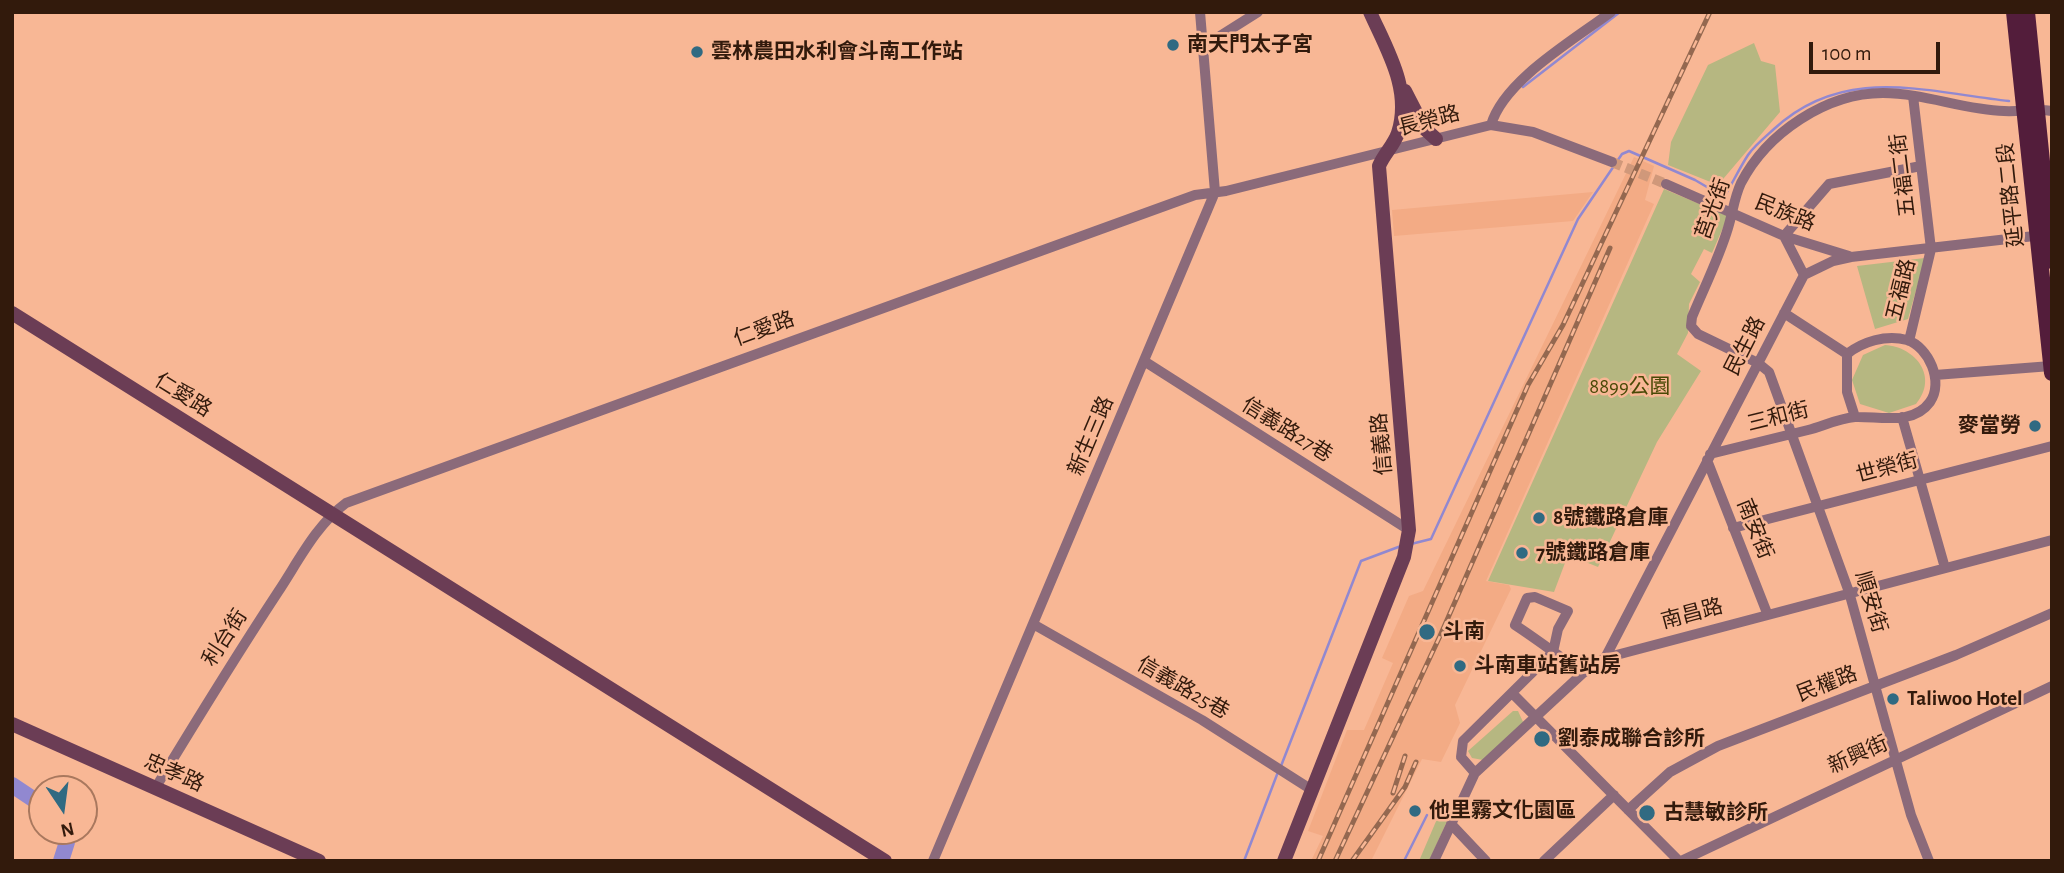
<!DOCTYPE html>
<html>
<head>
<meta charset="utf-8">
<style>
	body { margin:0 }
	#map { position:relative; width:2064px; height:873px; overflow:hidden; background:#f8b795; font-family:"Alegreya Sans",sans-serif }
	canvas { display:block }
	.frame { position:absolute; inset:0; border:14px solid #321a0c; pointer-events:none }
	.north { position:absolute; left:28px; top:775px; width:70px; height:70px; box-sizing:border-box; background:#f8b795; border:2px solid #a9785e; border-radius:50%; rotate:167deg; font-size:19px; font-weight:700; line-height:28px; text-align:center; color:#321a0c }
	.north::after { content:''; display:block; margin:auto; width:24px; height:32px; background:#306a82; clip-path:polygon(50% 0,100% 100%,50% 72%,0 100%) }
	.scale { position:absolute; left:1809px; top:42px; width:131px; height:32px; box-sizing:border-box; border:4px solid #321a0c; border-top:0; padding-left:9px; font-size:21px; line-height:24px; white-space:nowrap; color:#321a0c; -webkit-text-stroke:5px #f8b795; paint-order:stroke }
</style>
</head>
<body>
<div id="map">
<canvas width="2064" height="873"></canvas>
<div class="frame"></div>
<div class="north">N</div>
<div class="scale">100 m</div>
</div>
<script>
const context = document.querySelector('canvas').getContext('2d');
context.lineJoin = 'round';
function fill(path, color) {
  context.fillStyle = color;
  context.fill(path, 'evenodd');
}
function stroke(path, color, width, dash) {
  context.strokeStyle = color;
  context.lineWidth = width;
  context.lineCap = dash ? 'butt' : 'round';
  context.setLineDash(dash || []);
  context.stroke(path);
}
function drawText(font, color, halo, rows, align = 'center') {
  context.font = font + ' "Alegreya Sans","Noto Sans TC",sans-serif';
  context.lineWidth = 5;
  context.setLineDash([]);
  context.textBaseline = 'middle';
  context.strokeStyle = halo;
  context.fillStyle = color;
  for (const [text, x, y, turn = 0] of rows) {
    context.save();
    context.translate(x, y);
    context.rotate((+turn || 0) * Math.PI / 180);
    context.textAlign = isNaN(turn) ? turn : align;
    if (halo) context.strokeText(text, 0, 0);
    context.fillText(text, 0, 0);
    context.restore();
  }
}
fill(new Path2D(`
	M1634,157L1654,166L1645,200L1654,204L1486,581L1509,585L1511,589L1455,705L1460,723L1441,762L1422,759L1371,861H1311L1323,836L1308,831L1347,730H1364L1393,663L1382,658L1409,596L1423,591Z
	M1593,192L1573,221L1394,236L1392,210Z`), '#f3ab85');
fill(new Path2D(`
	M1754,43L1761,61L1775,65L1780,112L1718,185L1668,165L1671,142L1708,65Z
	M1664,189L1728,216L1712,253L1704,249L1691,274L1700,282L1689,304L1688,333L1677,354L1701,371L1657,442L1598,567L1568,555L1554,592L1488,581Z
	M1925,258L1908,319L1875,329L1857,266Z
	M1885,345C1916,347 1939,377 1916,404L1889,413L1860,404L1852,380L1863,355Z
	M1513,711H1518L1524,724L1483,760L1472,758L1468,751Z
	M1443,805L1453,808L1429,861H1419Z`), '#b6b781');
stroke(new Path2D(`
	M1523,87L1620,12
	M1411,544L1431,539L1578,219L1622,154L1629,151L1695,180L1724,197C1732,184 1739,169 1748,155C1754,146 1765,137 1774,129C1844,64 1925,92 2009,101
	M1281,766L1361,561L1401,546
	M1244,861L1278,772
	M1404,861L1427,815`), '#9188d0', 2.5);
stroke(new Path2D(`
	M12,785L42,805
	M61,861L67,842L65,831`), '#9188d0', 16);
stroke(new Path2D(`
	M1612,162L1666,184`), '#d0987a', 10, [10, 5]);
stroke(new Path2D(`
	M1203,43L1220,36L1258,12
	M1491,125C1504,80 1574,40 1611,12
	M1666,184L1784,236L1849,256
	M1804,275L1784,236L1829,184L1921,166
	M1784,313L1847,354
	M1909,341L1931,249L1913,96
	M1144,361L1409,530
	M1935,375L2051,366
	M1902,417L1945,568
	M1710,454C1743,446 1776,438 1808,430C1823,426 1840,418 1855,417C1879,416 1913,426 1930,402C1944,382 1929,347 1907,340C1886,334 1862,342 1847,354V392L1855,417
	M1707,460L1767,613
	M1733,528L2052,446
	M1033,624L1202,720L1312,790
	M1605,658L1804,275L1833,261L1851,257L2043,235
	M1512,693L1679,861
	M1475,773L1461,757L1463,741L1553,652L1558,629L1568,611L1535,597L1527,598L1515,625C1538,640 1560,657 1583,673
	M156,787C196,721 236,656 278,592C298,562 316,525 346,503L1195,195L1226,191L1491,125L1533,132L1612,162
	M1628,810L1670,772L1718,746L1956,655L2052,613
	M1451,824L1486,861
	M933,861L1215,192L1200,12
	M1434,861L1475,773L1583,673L1605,658L2052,540
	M1544,861L1614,795
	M1681,861L2052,686
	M1929,861L1911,815L1849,592L1769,372L1758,363L1698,334L1691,326L1692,317C1704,288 1719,258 1728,228C1733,212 1734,198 1741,183C1767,133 1826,93 1883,93C1924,93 1964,110 2004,111C2021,112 2035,108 2052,111`), '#8b6a7a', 10);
stroke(new Path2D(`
	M1405,91L1424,128L1436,139
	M12,313L885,861
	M12,724L319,861
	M1284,861L1404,557L1409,530L1379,166C1384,154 1394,145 1398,133C1412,90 1387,50 1370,12`), '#6b3d55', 14);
stroke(new Path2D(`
	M2014,12L2052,373
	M2027,12L2052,261`), '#531d3b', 16);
const rail = new Path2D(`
	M1393,793L1405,756
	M1318,861L1528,385L1563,325L1710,12
	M1335,861L1440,636L1610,248
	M1352,861L1405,787L1416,762`);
stroke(rail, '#946850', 5);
stroke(rail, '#f8b795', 2.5, [8]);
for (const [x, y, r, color] of [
	[1173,45,7,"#306a82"],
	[697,52,7,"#306a82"],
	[2035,426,7,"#306a82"],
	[1539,518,7,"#306a82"],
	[1522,553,7,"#306a82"],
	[1427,632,9,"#306a82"],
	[1460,666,7,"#306a82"],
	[1893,699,7,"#306a82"],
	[1542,739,9,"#306a82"],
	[1415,811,7,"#306a82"],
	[1647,813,9,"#306a82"]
]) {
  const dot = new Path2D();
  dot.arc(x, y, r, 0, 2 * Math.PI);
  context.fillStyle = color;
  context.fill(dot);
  stroke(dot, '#f8b795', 2.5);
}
drawText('bold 21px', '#321a0c', '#f8b795', [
	["南天門太子宮",1187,45],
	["雲林農田水利會斗南工作站",711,52],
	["麥當勞",2021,426,"right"],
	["8號鐵路倉庫",1553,518],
	["7號鐵路倉庫",1536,553],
	["斗南",1443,632],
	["斗南車站舊站房",1474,666],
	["Taliwoo Hotel",1907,699],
	["劉泰成聯合診所",1558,739],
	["他里霧文化園區",1429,811],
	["古慧敏診所",1663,813]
], 'left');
drawText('21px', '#321a0c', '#f8b795', [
	["長榮路",1429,121,-15],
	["五福二街",1903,175,-97],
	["延平路二段",2011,195,-96],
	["莒光街",1713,209,-70],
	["民族路",1785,213,22],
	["五福路",1901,290,-76],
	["仁愛路",764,329,-20],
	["民生路",1745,346,-63],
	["仁愛路",183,395,32],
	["三和街",1778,417,-14],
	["信義路27巷",1287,430,32],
	["新生三路",1091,436,-67],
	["信義路",1382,444,-95],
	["世榮街",1887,468,-15],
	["南安街",1755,529,68],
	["順安街",1871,602,73],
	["南昌路",1692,614,-15],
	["利台街",225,638,-57],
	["民權路",1827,684,-21],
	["信義路25巷",1183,688,30],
	["新興街",1858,755,-24],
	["忠孝路",174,773,24]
]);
drawText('21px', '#494906', '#f8b795', [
	["8899公園",1630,387]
]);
</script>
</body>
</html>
